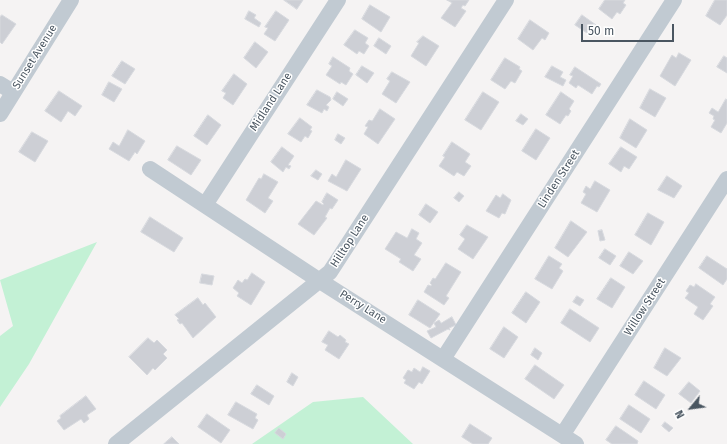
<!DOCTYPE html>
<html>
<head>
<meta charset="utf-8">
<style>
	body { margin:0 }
	#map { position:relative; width:727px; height:444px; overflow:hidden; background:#f5f3f3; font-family:"Fira Sans",sans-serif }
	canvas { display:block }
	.north { position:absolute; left:671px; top:388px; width:40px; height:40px; -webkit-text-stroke:3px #fff; paint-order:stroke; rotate:241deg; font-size:11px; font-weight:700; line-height:16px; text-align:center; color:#4a5661 }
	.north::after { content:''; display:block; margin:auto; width:14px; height:18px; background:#4a5661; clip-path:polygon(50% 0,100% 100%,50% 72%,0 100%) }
	.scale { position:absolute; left:581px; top:24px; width:93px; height:18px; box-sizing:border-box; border:2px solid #4a5661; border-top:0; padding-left:5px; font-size:12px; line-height:14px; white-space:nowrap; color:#4a5661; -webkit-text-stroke:3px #fff; paint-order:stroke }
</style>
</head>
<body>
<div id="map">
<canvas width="727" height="444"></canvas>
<div class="north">N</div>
<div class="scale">50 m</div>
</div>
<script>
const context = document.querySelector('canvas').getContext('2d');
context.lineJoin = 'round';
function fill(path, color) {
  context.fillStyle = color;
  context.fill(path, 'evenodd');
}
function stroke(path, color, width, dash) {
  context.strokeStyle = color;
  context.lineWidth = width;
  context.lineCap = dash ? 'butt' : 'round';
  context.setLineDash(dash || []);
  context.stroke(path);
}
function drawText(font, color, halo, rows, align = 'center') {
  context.font = font + ' "Fira Sans",sans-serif';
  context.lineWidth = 3;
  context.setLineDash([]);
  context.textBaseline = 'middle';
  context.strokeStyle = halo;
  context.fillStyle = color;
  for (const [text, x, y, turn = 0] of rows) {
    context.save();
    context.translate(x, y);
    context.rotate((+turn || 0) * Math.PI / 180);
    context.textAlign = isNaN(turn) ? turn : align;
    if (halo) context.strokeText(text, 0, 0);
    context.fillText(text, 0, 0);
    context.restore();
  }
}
fill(new Path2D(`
	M97,242L29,364L0,407V336L13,326L0,280Z
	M363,397L413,444H252L313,402Z`), '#c3f1d5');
const building = new Path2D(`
	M284,0H303L297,9Z
	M447,0H469L465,6L463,5L461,8L466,11L455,27L441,18L452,3Z
	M605,0H625L623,3L626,5L620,14L617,12L612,19L599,9Z
	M715,0H727V15L720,25L706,16Z
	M370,5L390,17L381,32L362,19Z
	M249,11L256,15L254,18L261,23L259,27L245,19Z
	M276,11L289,20L275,41L264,34L268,28L265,27Z
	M2,15L16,24L2,44L0,42V17Z
	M582,15L596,25L590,35L575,25Z
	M530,20L549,33L545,40L542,38L533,50L518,39Z
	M355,30L368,38L365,43L369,46L364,54L359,51L357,54L344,45Z
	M423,36L439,46L426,66L411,56L419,43L417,42Z
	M379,38L391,46L386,54L374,46Z
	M255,42L268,52L256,68L244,58Z
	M679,53L691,60L675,86L660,76L672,55L676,58Z
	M724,56L727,58V73L717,67Z
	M333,57L350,68L349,71L353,74L346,85L341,82L340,84L326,75L332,66L329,64Z
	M505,58L520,67L519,69L522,71L515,83L511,81L505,89L491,80Z
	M122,61L135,69L125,84L112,76Z
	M362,66L374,73L367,83L356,75Z
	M552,66L563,72L560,77L566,80L563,86L545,77Z
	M575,67L601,84L599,87L597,86L592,94L578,85L576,88L569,83L573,76L570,75Z
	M392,72L410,82L396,103L382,94L390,81L387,79Z
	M234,74L247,84L233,105L223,98L226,93L222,91Z
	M109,82L122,89L114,102L102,95Z
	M650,89L666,98L655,117L640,108Z
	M317,90L330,97L331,100L326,105L329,107L327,111L324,109L322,113L307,105Z
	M59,91L82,106L75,116L68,111L61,122L45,111Z
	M337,92L348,99L343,106L333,99Z
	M483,92L499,102L481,130L465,120Z
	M561,92L574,101L569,109L571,111L568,116L566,115L560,124L546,115Z
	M726,99L727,100V123L721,133L711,127L715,120L713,119L714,116L709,113L712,108L718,112Z
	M380,109L395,119L378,144L364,134L368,127L365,126L369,120L372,121Z
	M521,114L528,119L523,125L516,121Z
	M208,115L221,125L207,145L194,136Z
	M300,118L312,127L310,130L312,131L308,138L305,136L301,142L288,134Z
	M630,119L647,130L636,148L620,138Z
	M536,129L550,138L536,160L522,151Z
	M128,130L145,141L137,154L135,152L129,161L109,149L113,142L119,146Z
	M32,132L48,141L35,162L19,152Z
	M338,134L345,138L341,144L335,140Z
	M452,142L470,154L465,162L471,166L464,176L457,172L454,176L439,166L445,157L443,156Z
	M177,146L201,160L191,175L168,160Z
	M282,147L294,156L288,165L291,166L289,169L286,167L283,172L271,162Z
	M621,147L637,157L629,169L624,166L621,172L609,164Z
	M346,160L361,169L347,191L328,181L332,174L336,177Z
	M316,170L322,174L318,180L311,176Z
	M264,174L278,182L268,198L273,201L265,213L246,200L259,178L261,179Z
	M667,176L682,186L674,198L658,190Z
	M595,181L610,190L597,212L581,203L586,194L583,192L586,186L590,189Z
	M459,192L464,196L459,202L454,198Z
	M327,193L338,200L332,209L330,208L325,217L327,218L314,235L298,224L316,201L323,205L324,204L322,202Z
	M503,194L511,200L505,214L502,213L499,218L486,211L496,195L500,198Z
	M426,204L438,212L430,223L419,215Z
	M648,213L664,222L651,245L635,235Z
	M150,217L183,238L174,252L141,232Z
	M571,221L587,232L568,257L555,248Z
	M467,225L488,237L473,259L458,249L465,239L460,235Z
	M412,229L419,233L416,239L422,243L414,255L421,259L413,271L399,262L401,259L385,249L396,232L407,238Z
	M602,230L605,240L600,241L598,231Z
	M605,249L616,256L610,265L599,258Z
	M629,252L643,261L633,274L620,266Z
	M549,256L562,264L559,268L563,271L552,289L535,279Z
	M707,256L727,269V279L723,285L699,268Z
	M446,263L461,272L446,296L449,298L444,305L424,292L428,285L431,286L432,285L430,283L433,278L435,279Z
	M252,273L265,282L251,305L237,296L239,293L233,288L238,280L242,283L245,279L247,280Z
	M202,274L214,276L212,285L200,283Z
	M611,278L625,287L612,308L597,299Z
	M696,284L715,297L710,304L713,306L703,320L694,314L698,307L685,298L689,293L686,291L690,285L694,287Z
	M526,292L540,302L526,323L512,313Z
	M577,296L584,300L580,306L573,302Z
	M198,298L203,305L205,303L216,317L193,338L182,323L180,324L177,320L179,319L175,315Z
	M418,300L440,314L430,328L409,315Z
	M570,309L599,328L590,342L561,323Z
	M452,317L456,325L449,328L450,330L448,329L431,338L427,331L436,327L434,323L439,320L441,323Z
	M504,327L518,337L504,358L490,349Z
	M329,331L338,337L340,335L346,340L345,342L349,344L339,359L325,350L328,345L322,342Z
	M148,338L154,343L157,340L167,350L163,354L167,358L155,370L153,368L147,375L129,357Z
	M535,348L542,353L538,360L531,355Z
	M665,348L681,358L667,376L654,368Z
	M535,365L564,385L554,399L525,379Z
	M423,367L430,371L422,384L419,382L414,389L404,383L406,380L403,378L408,370L412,372L414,368L420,372Z
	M292,373L298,377L293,386L287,382Z
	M644,381L665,395L656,409L635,395Z
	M689,382L700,391L691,403L679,394Z
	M257,385L274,396L269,405L251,394Z
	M86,396L96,409L87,415L89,419L84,423L81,419L64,430L57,421L61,418L60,416Z
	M236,402L257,414L255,418L258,420L253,429L228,415Z
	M629,405L650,419L641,433L620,419Z
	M207,414L230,430L221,443L198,427Z
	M665,422L673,428L669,432L662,426Z
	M470,424L492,438L488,444H473L462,437Z
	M616,426L638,441L637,444H612L606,440Z
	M279,428L286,434L283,439L275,433Z
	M172,437L179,444H164Z`);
fill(building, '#cdcfd5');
stroke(building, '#d7d9de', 1);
stroke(new Path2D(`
	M0,84L13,92
	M0,114L71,0
	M150,169L320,281L576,444
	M205,205L338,0
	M443,359L674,0
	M563,434L727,179
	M116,444L330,272L506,0`), '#c1cad2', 16);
drawText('11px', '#4a5661', '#fff', [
	["Sunset Avenue",35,57,-58],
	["Midland Lane",271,102,-57],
	["Linden Street",559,179,-57],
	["Hilltop Lane",350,241,-57],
	["Perry Lane",363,307,32],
	["Willow Street",645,307,-57]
]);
</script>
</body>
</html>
